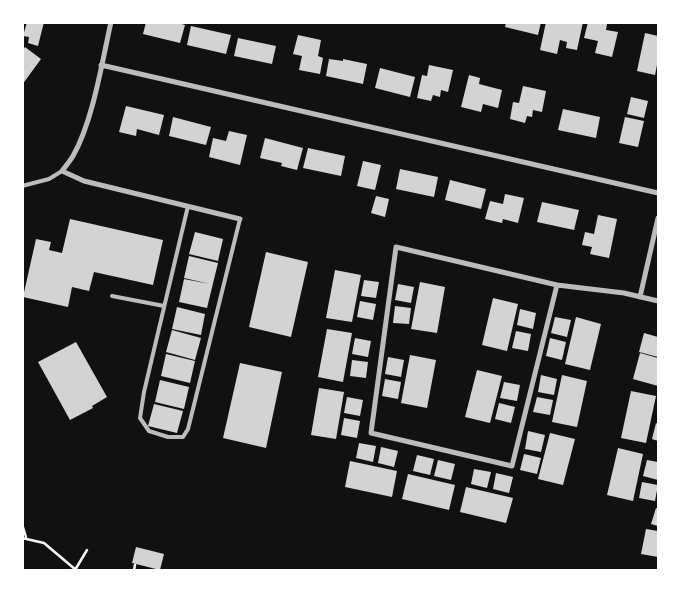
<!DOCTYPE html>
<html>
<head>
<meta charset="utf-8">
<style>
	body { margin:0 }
	#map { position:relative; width:681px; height:593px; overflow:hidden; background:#111; font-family:"DejaVu Sans",sans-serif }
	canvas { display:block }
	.frame { position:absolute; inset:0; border:24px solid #fff; pointer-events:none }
</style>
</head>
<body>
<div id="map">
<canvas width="681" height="593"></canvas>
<div class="frame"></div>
</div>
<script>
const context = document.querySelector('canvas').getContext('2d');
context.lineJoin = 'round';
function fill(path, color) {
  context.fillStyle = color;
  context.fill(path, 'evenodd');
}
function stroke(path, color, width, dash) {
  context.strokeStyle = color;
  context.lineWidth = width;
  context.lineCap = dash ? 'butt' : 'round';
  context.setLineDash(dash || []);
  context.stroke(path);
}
fill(new Path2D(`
	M27,22H44L38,46L28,43L29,37L23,36Z
	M146,22H175L185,25L180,43L143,34Z
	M506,22H541L538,35L505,27Z
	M546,22H583L577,50L566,48L567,42L560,40L557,54L540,50Z
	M588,22L607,24L606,30L618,32L612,57L595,53L598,41L584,38Z
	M191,26L231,35L226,54L187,45Z
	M645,33L658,36V60L655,75L637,71Z
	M298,35L321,40L318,56L323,58L320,74L299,70L302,56L293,54Z
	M238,38L276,46L272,64L234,56Z
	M25,47L41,59L22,85V51Z
	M329,59L343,61V59L367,64L363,84L326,76Z
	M429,65L453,70L448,92L441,90L440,97L433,95L431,101L417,98L422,75L427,76Z
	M380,68L415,77L410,97L375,88Z
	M469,75L480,78L479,84L502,90L498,108L483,104L481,112L461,107Z
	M523,86L546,91L542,112L533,110L532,117L527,116L525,123L510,119L513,102L519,103Z
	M631,97L648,101L644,118L627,114Z
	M126,106L164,115L159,135L137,129L136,136L119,132Z
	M563,109L600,117L596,138L558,130Z
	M173,117L211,127L206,145L169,136Z
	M625,117L644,121L638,147L619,143Z
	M229,131L247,135L240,165L209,157L213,138L226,141Z
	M265,138L303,148L297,170L281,166L282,163L260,158Z
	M308,148L345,156L341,176L303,168Z
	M363,161L381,165L375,190L357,186Z
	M400,169L438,177L434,197L396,189Z
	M450,180L486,189L481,209L445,200Z
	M505,194L524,198L518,223L503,219L502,223L485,219L490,201L503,204Z
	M376,196L389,199L385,217L371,213Z
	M542,202L579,210L574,230L537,222Z
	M598,215L617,219L609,258L590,254L592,247L582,245L585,232L594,234Z
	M70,219L163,240L153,285L94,272L89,291L72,287L68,307L23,297L36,239L51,242L49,250L62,253Z
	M195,232L223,239L218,261L189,254Z
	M266,252L308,262L291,337L249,327Z
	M189,256L218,263L207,308L179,302L184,279L210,284L184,278Z
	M335,270L361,275L352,322L326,318Z
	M364,280L379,282L376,298L361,296Z
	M420,282L445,287L437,333L411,329Z
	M398,284L414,287L411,303L395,300Z
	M493,298L518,304L507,351L482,345Z
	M360,301L376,304L373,320L357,317Z
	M395,306L411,308L409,324L393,323Z
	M177,307L205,314L201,335L172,329Z
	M520,309L536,313L533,329L517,325Z
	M555,317L571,320L567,337L551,333Z
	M576,317L601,324L590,370L565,364Z
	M327,329L352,333L343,382L318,377Z
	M172,330L201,338L195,360L166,352Z
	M516,331L531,334L528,351L512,348Z
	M644,333L658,337V357L639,352Z
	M355,338L371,341L368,357L352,354Z
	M550,338L566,342L562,360L546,356Z
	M76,342L107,397L92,406L93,408L70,420L38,362Z
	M640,353L658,358V386L633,379Z
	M166,354L195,361L190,383L161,376Z
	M410,355L436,360L427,408L401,403Z
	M388,357L404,360L401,377L385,374Z
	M352,360L368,362L366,378L350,376Z
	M240,363L282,372L266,448L223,438Z
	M477,370L502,376L490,423L465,417Z
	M541,375L557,379L554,395L538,392Z
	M562,375L587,381L577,427L552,422Z
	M385,379L401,382L398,399L382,396Z
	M160,380L189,387L184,409L155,402Z
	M504,382L520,385L517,401L500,398Z
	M319,388L344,392L336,439L311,435Z
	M631,391L656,396L646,443L621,438Z
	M347,397L363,400L360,416L344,413Z
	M537,397L553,400L550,415L533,412Z
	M499,403L515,407L511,423L495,419Z
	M154,404L183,411L177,433L148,426Z
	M344,418L360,421L357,438L341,435Z
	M656,423L658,424V441L652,439Z
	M528,431L545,435L541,452L525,449Z
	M550,433L575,439L563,485L538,479Z
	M359,443L376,446L373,462L356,458Z
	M381,447L398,451L394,467L378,463Z
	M618,448L643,454L633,501L607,495Z
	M524,454L541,458L537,474L520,470Z
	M417,455L434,459L430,475L413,471Z
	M438,460L455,464L451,480L434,476Z
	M647,460L658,462V480L643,476Z
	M350,461L397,471L392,497L345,487Z
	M474,469L491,472L487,488L471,484Z
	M496,473L513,477L509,493L493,489Z
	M408,474L455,485L449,510L402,499Z
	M642,482L658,485L655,501L639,498Z
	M466,487L513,498L506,523L460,512Z
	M656,508L658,509V526L651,524Z
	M646,529L658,531V557L641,554Z
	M136,547L164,554L160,570L132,563Z`), '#d3d3d3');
stroke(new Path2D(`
	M22,524L26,537
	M22,538L44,543L76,570
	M75,570L87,550
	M134,570L135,565`), '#f5f5f5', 2.5);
stroke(new Path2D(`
	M22,186L49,179L62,171
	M188,206L144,392L140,418L149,431L168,437H183L188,429L240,219
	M112,296L164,306`), '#bcbcbc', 4);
stroke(new Path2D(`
	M111,22C102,62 93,121 73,156C70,161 66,166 62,171L84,181L240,219
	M101,65L658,193
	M396,247L557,285L512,466L371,433Z
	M557,285L624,293L658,301
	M640,297L658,218`), '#bcbcbc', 5);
</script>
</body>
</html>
